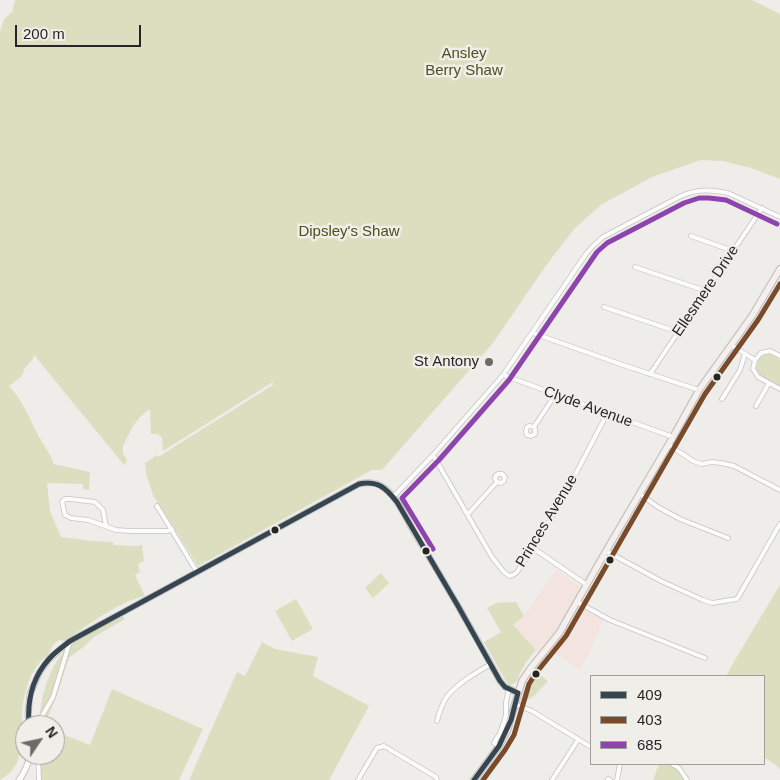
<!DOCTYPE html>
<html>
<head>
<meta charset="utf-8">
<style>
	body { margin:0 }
	#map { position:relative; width:780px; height:780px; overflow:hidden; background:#eeedea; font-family:Arial,sans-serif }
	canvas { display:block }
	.legend { position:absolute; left:590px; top:675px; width:175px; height:90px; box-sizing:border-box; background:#efeee9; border:1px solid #9e9e9a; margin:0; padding:6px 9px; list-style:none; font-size:15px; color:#252523 }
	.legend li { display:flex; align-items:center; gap:10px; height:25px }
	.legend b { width:25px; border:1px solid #9e9e9a }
	.north { position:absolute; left:15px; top:715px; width:50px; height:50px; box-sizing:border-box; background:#efeee9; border:1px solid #9e9e9a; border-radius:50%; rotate:56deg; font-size:14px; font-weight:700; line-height:20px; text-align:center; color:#252523 }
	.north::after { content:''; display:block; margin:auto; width:18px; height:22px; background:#6b6b69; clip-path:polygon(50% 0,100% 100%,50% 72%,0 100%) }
	.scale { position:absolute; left:15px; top:25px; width:126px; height:22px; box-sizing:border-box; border:2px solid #252523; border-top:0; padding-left:6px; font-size:15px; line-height:18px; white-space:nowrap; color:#252523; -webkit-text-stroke:4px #efeee9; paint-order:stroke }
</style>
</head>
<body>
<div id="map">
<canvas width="780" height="780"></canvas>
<ul class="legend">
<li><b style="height:6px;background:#36454f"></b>409</li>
<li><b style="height:6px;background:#7a4b2a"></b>403</li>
<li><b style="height:6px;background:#8e44ad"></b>685</li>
</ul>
<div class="north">N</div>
<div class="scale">200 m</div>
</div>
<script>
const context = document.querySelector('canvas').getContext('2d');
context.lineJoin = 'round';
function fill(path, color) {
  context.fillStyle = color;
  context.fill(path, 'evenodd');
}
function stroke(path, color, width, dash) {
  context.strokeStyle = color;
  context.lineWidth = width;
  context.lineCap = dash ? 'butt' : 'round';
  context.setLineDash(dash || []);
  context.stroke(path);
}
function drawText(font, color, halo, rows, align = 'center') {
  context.font = font + ' Arial,sans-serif';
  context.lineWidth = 5;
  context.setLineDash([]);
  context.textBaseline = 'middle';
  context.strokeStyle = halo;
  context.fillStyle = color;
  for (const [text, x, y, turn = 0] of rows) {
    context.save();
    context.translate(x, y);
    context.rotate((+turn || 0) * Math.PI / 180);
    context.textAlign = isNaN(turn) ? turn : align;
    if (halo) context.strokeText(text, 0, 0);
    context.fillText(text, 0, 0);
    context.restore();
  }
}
fill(new Path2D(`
	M556,570L581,587L565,618L551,639L538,653L512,625L524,616Z
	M578,607L603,619L590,652L580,670L550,650Z`), '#f3e4e0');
fill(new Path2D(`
	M15,0H752L780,14V179L751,168L722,161L701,160L652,177L601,205L575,228L545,267L493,343L382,470H372L198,566L153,495L146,473L145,463L157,455L158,457L273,385V382L163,451L162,438L158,434H151L150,409L141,416L133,426L123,446V453L127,460L124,465L34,355L33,359L25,368L22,376L9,386C23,400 30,420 39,437C44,445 49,453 53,461V464L90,472L89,490L83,489V484L47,483L50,511L61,537L93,541L113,542V545L138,546L142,545L144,561L138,564L140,572L135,575L145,596C120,601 86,626 65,641L59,640C50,647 54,645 50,652C48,655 44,658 42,660C35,668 29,678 27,687C24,696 22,706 22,714C22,740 26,765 0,780V32L4,19L12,12Z
	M770,354L780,360V387L760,376L756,368C758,358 761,355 770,354Z
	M381,573L389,583L373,598L365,588Z
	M780,585V770L777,766L764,757V676H726L739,653Z
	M296,599L313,629L292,641L275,611Z
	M516,602L524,616L513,625L536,650C527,660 521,669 517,681L511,685L508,684L506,681L484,642L501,632L487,608L496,603Z
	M123,616L125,619L94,637L82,648L69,658L56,698L44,725H38C42,695 48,665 71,644C83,633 108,623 123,616Z
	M262,642L275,649L318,657L313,676L369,706L329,780H189L237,672L245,676Z
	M535,671L548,681L535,695L524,702L522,700L533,672Z
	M112,689L203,729L179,780H41L39,755H55V731L90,745Z
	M659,764C673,764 677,768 685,780H653Z`), '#dbdfbf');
const minor = new Path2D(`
	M691,236L733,251
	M635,267L706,291
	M604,307L678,332
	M533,333L623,365L699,390
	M731,345L755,360L761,353L770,351L780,356
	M755,360L753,369L758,377L780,389
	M650,374L762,208
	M503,375L673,437
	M722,399L740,370L745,354
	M756,406L769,383
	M534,427L535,429V434L531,436L527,435L526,432L527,427L529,426L534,427L555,395
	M669,445L693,461L702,464L712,462L721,463L734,466L780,490
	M433,455L492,557L503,571L509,576L513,575L517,572L533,548L563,498L607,414
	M640,494L658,507L680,519L728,538
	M393,497L433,455L503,375L586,254L592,247L603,237L681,196C696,189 711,189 728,193L780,217
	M157,506L197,572
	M468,514L497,482L501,483L504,481L505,477L502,474C498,473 495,475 495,479L497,482
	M106,526L103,510L95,502L70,499H65L62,502L65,515L71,518L88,520L116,530L131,531H168L172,529
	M533,548L587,585
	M606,551L661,581L703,600L712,603L737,599L740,594L780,524
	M577,602L610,620L705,658
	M515,704L532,711L591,747
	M437,721C439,713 442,705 446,698C456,684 477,672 491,664
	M37,725L53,697L70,641
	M499,746L494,743L500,733L504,722L506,715V702L509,689
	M38,755L39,780
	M672,764L679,768L687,780
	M608,779L610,780
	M358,780L377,748L384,746L436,777L437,780
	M552,780L578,740
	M617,780L620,764`);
const tertiary = new Path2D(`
	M29,725L28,715L30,694L39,673L49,659L70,641L359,484C367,482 377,482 384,488C397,497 406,518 414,532C444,581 473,631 500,681L505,687L518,693
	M19,780C25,772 28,765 30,755`);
const secondary = new Path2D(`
	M474,780L499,746L507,731L522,681L530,669L560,632L566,621L606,551L673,437L699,390L752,316L780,269`);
stroke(minor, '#c4c3c1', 5.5);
stroke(tertiary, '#c4c3c1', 7);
stroke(secondary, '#c4c3c1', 8);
stroke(minor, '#fcfcfc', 4);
stroke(tertiary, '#fcfcfc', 5);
stroke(secondary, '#f5f0ed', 5.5);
stroke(new Path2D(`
	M29,725C27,701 33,677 49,659C55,652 63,647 70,641L359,484C378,480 386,488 397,502L458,606L500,681L505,687L518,693
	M474,780L499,746L511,720L518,693`), '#36454f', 5);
stroke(new Path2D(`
	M483,780L505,750L514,735L529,684L536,673L566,636L705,394L758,320L780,284`), '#7a4b2a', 5);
stroke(new Path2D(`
	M433,549L402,498L439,460L509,380L597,252L607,243L684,203L699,198H709L726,200L777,224`), '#8e44ad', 5);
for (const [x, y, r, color] of [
	[489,362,5,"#6b6b69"],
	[717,377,4.5,"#252523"],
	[275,530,4.5,"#252523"],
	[426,551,4.5,"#252523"],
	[610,560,4.5,"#252523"],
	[536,674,4.5,"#252523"]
]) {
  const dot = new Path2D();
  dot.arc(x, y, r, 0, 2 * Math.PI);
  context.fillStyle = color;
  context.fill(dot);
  stroke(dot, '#efeee9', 2);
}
drawText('15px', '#4b511a', '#efeee9', [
	["Ansley",464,54],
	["Berry Shaw",464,71],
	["Dipsley's Shaw",349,232]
]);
drawText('15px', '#252523', '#efeee9', [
	["Ellesmere Drive",706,291,-56],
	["Clyde Avenue",588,407,20],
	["Princes Avenue",547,521,-59]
]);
drawText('15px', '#252523', '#efeee9', [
	["St Antony",479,362]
], 'right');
</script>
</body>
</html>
